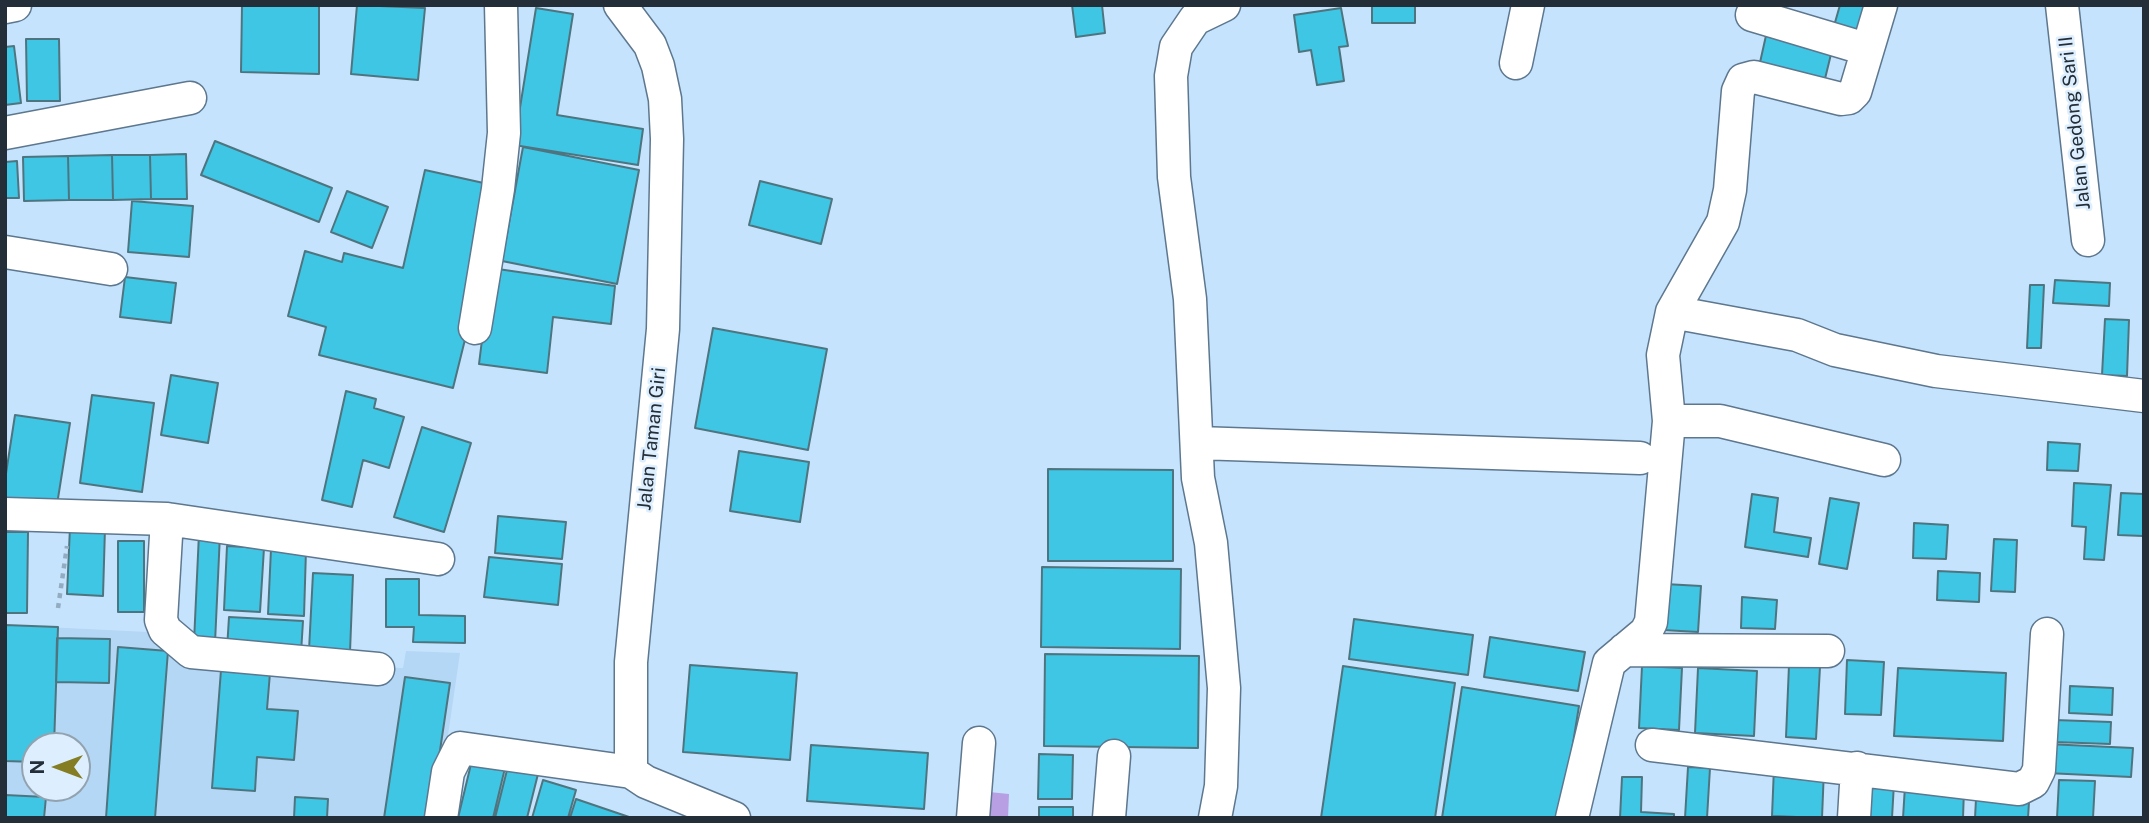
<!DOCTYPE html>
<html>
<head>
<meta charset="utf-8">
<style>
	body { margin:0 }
	#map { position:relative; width:2149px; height:823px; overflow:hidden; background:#c6e3fd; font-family:"Public Sans",sans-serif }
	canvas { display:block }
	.frame { position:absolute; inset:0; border:7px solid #232e38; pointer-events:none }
	.north { position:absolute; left:21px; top:732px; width:70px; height:70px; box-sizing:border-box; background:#ddeffe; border:2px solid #93a2af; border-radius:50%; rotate:270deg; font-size:19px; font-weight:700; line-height:28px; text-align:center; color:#232e38 }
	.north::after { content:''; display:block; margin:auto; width:24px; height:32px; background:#847d23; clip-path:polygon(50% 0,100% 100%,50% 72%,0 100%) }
</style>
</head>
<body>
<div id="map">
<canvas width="2149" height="823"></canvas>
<div class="frame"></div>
<div class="north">N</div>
</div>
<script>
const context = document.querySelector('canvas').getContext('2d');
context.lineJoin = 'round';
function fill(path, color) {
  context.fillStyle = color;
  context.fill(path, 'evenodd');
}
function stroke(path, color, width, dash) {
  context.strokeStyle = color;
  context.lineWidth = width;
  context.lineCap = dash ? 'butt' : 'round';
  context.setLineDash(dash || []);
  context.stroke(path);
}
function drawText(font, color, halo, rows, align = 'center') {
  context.font = font + ' "Public Sans",sans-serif';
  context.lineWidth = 5;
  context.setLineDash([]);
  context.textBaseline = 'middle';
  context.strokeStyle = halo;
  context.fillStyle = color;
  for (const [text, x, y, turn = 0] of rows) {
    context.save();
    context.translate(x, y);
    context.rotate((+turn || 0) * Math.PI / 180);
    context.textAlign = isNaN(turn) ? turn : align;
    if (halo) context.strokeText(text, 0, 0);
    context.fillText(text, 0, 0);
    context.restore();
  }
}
fill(new Path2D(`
	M5,625L189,634L188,658L403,668L406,651L460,653L436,818H5ZM35,746H77V788H35Z`), '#b4d7f5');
fill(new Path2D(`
	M979,791L1009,794L1008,818H978Z`), '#b89fe3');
const building = new Path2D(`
	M242,5H319V74L241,72Z
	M357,5L425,8L418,80L351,74Z
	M1072,5H1102L1105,33L1076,37Z
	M1372,5H1415V23H1372Z
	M1840,5H1870L1860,40L1832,33Z
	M536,8L573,14L557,115L643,129L638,165L514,145Z
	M1341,8L1348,46L1339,47L1344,81L1317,85L1311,50L1299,52L1294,15Z
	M1767,31L1833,46L1822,91L1757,76Z
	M26,39H59L60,101H27Z
	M14,46L21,103L5,105V47Z
	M215,141L332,188L319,222L201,175Z
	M523,147L639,170L617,284L502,261Z
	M186,154L187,199H151L150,155Z
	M112,155L113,200H69L68,156Z
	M112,155H150L151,199L113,200Z
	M68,156L69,200L24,201L23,157Z
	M17,161L19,198H5V162Z
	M425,170L497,186L478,287L453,388L319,355L326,327L288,316L305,251L342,262L344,253L403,268Z
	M760,181L832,199L821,244L749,225Z
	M347,191L388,207L372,248L331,232Z
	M132,201L193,206L189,257L128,252Z
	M491,268L615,286L611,324L553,317L547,373L479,364Z
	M125,277L176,283L171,323L120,317Z
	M2055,280L2110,283L2109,306L2053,303Z
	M2030,285H2044L2041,348H2027Z
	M2105,319L2129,320L2127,376L2102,375Z
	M713,328L827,349L808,450L695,428Z
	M171,375L218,383L208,443L161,435Z
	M346,391L376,399L374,408L404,417L389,468L363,460L352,507L322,500Z
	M92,395L154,403L142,492L80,483Z
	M15,415L70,423L56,511L5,502V480Z
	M422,427L471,443L444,532L394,517Z
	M2048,442L2080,444L2078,471L2047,470Z
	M739,451L809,462L800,522L730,511Z
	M1048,469L1173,470V561H1048Z
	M2074,483L2111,485L2104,560L2084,559L2086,527L2072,526Z
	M2121,493L2144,494L2143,536L2118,535Z
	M1752,494L1778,498L1774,532L1811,538L1808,557L1745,547Z
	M1830,498L1859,503L1847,569L1819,564Z
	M498,516L566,522L562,559L495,553Z
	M1914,523L1948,525L1946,559L1913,558Z
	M70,527L105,528L103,596L67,594Z
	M5,532H28L27,613H5Z
	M199,533L220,534L215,643L194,642Z
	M1994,539L2017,540L2015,592L1991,591Z
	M118,541H144V612H118Z
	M227,546L264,548L260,612L224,610Z
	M271,549L306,550L304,616L268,614Z
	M489,557L562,564L558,605L484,597Z
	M1042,567L1181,569L1180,649L1041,647Z
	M1938,571L1980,573L1979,602L1937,600Z
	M313,573L353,575L350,652L309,650Z
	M386,579H419V615L465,616V643L413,642L414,627H386Z
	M1665,584L1701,586L1698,632L1663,630Z
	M1742,597L1777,600L1775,629L1741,628Z
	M229,617L303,621L301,653L227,649Z
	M1354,619L1473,635L1468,675L1349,659Z
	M5,625L58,627L54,746H35V762L5,761Z
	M1490,637L1585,652L1578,691L1484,677Z
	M57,638L110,639L109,683L56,682Z
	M118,647L168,651L155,818H106Z
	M1045,654L1199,656L1198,748L1044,746Z
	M1847,660L1884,662L1881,715L1845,714Z
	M690,665L797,673L790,760L683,752Z
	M1789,665L1820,667L1816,739L1786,737Z
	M1343,666L1455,683L1435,818H1321Z
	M1642,666L1682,668L1679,730L1639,728Z
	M1698,668L1757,671L1754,736L1695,733Z
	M1898,668L2006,673L2003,741L1894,736Z
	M221,670L270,673L267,709L298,711L294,760L257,757L255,791L212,788Z
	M405,677L450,683L430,818H384Z
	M2070,686L2113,688L2112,715L2069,713Z
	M1462,687L1579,706L1561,818H1442Z
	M2055,720L2111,722L2110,744L2054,742Z
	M2047,744L2133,748L2131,777L2046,773Z
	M811,745L928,753L924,809L807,801Z
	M1039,754L1073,755L1072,799H1038Z
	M472,760L505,768L493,818H458Z
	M508,766L538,774L527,818H495Z
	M1688,767L1710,768L1707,818H1685Z
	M1774,767L1824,769L1822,818L1772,816Z
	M1622,777H1642L1641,812L1674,814V818H1620Z
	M543,780L576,790L568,818H532Z
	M2059,780L2095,781L2093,818H2057Z
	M1864,782L1894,783L1892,818H1863Z
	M1905,786L1964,789L1963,818H1903Z
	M5,795L46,797L44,818H5Z
	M295,797L328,799L327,818H294Z
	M576,799L632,818H570Z
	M1976,799L2029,802L2028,818H1975Z
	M1039,807H1073V818H1039Z`);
fill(building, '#3fc6e5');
stroke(building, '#4e757f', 2);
const minor = new Path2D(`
	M620,5L650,45L658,66L665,99L667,139L663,329L631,662V772L646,782L734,818
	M2062,5L2088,240
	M5,7L15,5
	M1752,15L1866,49
	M1516,63L1528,5
	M5,133L190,98
	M5,252L111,269
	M1672,312L1797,335L1835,350L1936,371L2144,396
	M475,328L498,189L504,133L501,5
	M1669,421H1720L1884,460
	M1198,443L1640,458
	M5,514L167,519L438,559
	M167,519L161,620L165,630L191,652L378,669
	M1624,650L1828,651
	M1652,745L2019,789L2033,782L2039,770L2047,634
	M441,818L448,772L460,748L631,772
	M973,818L979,743
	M1109,818L1114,756
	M1215,818L1221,786L1224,688L1211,543L1198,478L1190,299L1174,177L1171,76L1176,47L1195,19L1224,5
	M1572,818L1609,663L1646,632L1651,622L1669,421L1663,355L1672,312L1723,222L1730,190L1738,91L1743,80L1754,77L1841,99L1849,98L1855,92L1881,5
	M1854,818L1857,768`);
stroke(minor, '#5d778e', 35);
stroke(new Path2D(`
	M58,608L67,546`), '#94acc1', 4.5, [5, 5]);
stroke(minor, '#fff', 32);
drawText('19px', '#232e38', '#ddeffe', [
	["Jalan Gedong Sari II",2075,123,-96],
	["Jalan Taman Giri",652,439,-84]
]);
</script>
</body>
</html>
